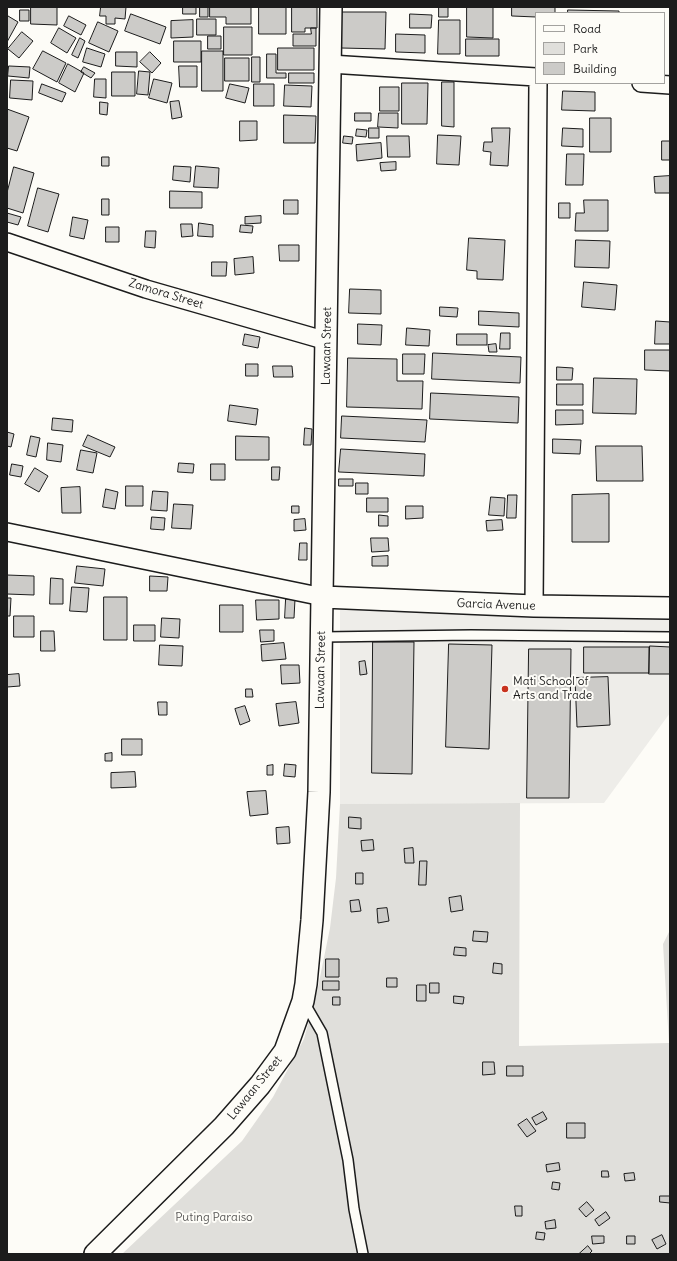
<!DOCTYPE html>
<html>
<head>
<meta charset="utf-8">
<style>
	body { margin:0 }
	#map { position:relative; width:677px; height:1261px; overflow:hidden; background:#fdfcf7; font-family:Delius,sans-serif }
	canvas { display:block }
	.frame { position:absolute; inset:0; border:8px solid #1c1c1c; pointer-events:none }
	.legend { position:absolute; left:535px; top:12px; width:130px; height:72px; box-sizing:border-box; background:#fdfcf7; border:1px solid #a3a29f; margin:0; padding:5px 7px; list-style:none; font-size:12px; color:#1c1c1c }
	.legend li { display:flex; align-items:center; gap:8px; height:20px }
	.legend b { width:20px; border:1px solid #a3a29f }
</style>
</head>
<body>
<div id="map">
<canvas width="677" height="1261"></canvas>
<div class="frame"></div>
<ul class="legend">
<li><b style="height:5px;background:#fdfcf7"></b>Road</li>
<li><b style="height:11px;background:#e0dfdb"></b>Park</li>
<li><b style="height:11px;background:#cccbc8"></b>Building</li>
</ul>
</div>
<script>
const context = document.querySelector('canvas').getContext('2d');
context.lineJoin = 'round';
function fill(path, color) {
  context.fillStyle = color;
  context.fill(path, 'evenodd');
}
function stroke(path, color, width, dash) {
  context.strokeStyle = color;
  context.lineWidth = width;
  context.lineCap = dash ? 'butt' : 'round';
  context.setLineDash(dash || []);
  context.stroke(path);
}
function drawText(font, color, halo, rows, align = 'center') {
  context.font = font + ' Delius,sans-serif';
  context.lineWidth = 4;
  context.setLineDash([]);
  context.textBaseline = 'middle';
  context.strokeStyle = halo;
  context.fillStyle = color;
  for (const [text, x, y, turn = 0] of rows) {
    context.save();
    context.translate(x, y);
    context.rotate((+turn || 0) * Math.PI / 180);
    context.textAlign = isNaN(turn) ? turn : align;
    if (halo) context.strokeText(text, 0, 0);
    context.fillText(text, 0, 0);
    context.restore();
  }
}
fill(new Path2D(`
	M340,610L670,615V713L604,803L340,804Z`), '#eeede9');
fill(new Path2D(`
	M520,803L519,1046L669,1043L663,944L670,930V1254H122L242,1141L273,1097L304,1039L318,987L330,928L336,878L340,804Z`), '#e0dfdb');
const building = new Path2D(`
	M31,7H57V25L31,24Z
	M101,7H126L125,19L115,18V24H106V16H100Z
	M183,7H196V14H183Z
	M200,7H208V17H200Z
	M210,7H251V24H226V17H210Z
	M259,7H286V34H259Z
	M292,7H317V28H305V32H292Z
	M439,7H448V17H439Z
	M467,7H493V38L467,37Z
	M512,7H555V13H536V17L512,16Z
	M20,10H29V21H20Z
	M568,10L619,11V13H568Z
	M342,12H386L385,49L341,48Z
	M131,14L166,27L160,44L125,31Z
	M410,14L432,15L431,28H410Z
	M8,16L18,22L7,42V17Z
	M69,16L86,25L81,35L64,26Z
	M197,19H216V35H197Z
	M193,20V37L171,38V21Z
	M439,20H460V54H438Z
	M98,22L118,31L109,52L89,43Z
	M224,27H252V55H224Z
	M59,28L76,38L67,53L51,43Z
	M311,28H316V46H293V34H311Z
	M22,32L33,41L19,58L8,49Z
	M396,34L425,35V53L396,52Z
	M208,36H221V49H208Z
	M80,38L85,41L78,58L72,55Z
	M466,39H499V56H466Z
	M174,41H201V62H174Z
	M87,48L105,54L101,67L83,62Z
	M278,48H314V70H278Z
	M43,51L66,63L57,82L33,69Z
	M202,51H223V91H202Z
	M116,52H137V67L116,66Z
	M150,52L161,63L152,73L140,62Z
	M267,54H276V73H286V78H267Z
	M252,57H260V82H252Z
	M225,58H249V81H225Z
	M68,64L84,73L75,92L59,83Z
	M9,66L30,67L29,78L8,76Z
	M179,66H197V87H180Z
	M84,67L95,73L91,78L81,72Z
	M139,71L150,72L148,95L137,94Z
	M112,72H135V96H112Z
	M289,73H314V83H289Z
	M95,79H106V98L94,97Z
	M154,79L172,83L167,103L149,98Z
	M11,80L33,81L32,100L10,98Z
	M442,82H454V127L442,126Z
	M402,83H428L427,124H402Z
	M42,84L66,93L62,102L39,93Z
	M230,84L249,88L245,103L226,98Z
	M254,84H274V106H254Z
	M285,85L312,86L311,107L284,106Z
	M380,87H399V111H380Z
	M563,91L595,92V111L562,110Z
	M179,101L182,117L172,119L170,102Z
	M100,102L108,103L107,115L100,114Z
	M7,109L29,117L17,151L7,148Z
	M355,113H371V121H355Z
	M379,113H398V128L378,127Z
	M284,115L316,116L315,143H284Z
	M590,118H611V152H590Z
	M240,121H257V140L240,141Z
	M369,128H379V138H369Z
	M492,128H510L508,166L490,165L491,152L483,151L484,142H492Z
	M563,128L583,129V147L562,146Z
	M357,129L367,130L366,137L356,136Z
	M438,135L461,136L459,165L437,164Z
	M344,136L353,137L352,144L343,143Z
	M387,136H409L410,157H388Z
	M662,141H670V160H662Z
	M381,143L382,158L357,161L356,145Z
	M567,154H584L583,185H566Z
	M102,157H109V166H102Z
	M396,162V170L381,171L380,163Z
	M174,166L191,167L190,182L173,180Z
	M196,166L219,168L218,188L194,187Z
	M14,167L34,173L23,213L7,208V193Z
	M670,176V193H655L654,177Z
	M38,188L59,194L48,232L28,226Z
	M170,191L202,192V208H170Z
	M102,199H109V215H102Z
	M284,200H298V214H284Z
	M584,200H608V231H575L576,213H584Z
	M559,203H570V218H559Z
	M7,213L21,217L18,225L7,222Z
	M261,216V223L245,224V217Z
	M73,217L88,220L84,239L70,236Z
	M199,223L213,225V237L198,236Z
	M181,224H192L193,236L182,237Z
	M241,225L253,226L252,233L240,232Z
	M106,227H119V242H106Z
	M146,231H156L155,248L145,247Z
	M469,238L505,240L503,280L477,279V271L467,270Z
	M576,240L610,241L609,268L575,267Z
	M279,245H299V261H280Z
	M253,257L254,273L235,275L234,259Z
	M212,262H227L226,276H212Z
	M584,282L617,285L615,310L582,307Z
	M350,289L381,290V314L349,313Z
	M440,307L458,308L457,317L440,316Z
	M479,311L519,313V327L479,325Z
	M656,321L670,322V344H655Z
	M358,324L382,325L381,345L358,344Z
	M407,328L430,330L429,346L406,345Z
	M501,333H510V349H500Z
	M245,334L260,337L258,348L243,345Z
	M457,334H487V345H457Z
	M496,344L497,352H489L488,345Z
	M645,350H670V371L645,370Z
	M433,353L521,357L520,383L432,379Z
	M403,354H425L424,374H403Z
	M348,358L397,359V381H423L422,409L347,407Z
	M246,364H258V376H246Z
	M273,366H292L293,377H274Z
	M557,367L573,368L572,380H557Z
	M594,378L637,379L636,414L593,413Z
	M557,384H583V405H557Z
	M431,393L519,397L518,423L430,419Z
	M230,405L258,409L256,425L228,421Z
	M556,410H583V424L556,425Z
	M342,416L427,420L425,442L341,438Z
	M53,418L73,420L72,432L52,430Z
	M305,428L312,429L311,445H304Z
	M7,432L14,434L11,447L7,446Z
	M88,435L115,447L110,457L83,446Z
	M31,436L40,438L36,457L27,455Z
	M236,436L269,437V460H236Z
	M553,439L581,440L580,454L553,453Z
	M48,443L63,445L61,462L47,460Z
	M596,446H642L643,481H597Z
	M341,449L425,454L424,476L339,472Z
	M81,450L97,453L93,473L77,470Z
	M179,463L194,464L193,473L178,472Z
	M12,464L23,466L21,477L10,475Z
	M211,464H225V480H211Z
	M272,467H280L279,480H272Z
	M35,468L48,476L39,492L25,484Z
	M339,479H353V486H339Z
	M356,483H368V494H356Z
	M126,486H143V506H126Z
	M80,487L81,513H62L61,488Z
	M106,489L118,492L115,509L103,507Z
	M153,491L168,492L167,511L151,510Z
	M609,494V542H572V495Z
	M508,495H517L516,518H507Z
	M491,497L505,498L504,516L489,515Z
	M367,498H388V512H367Z
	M174,504L193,505L191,529L172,528Z
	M292,506H299V513H292Z
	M406,506H423V518L406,519Z
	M379,515L388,516V526H379Z
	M152,517L165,518L164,530L151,529Z
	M305,519L306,530L294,531V520Z
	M502,520L503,530L487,531L486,521Z
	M371,538H388L389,551L372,552Z
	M300,543H307V560H299Z
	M388,556V566H372V557Z
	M77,566L105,569L103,586L75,583Z
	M7,575L34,576V595L7,594Z
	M150,576L168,577L167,591H150Z
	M51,578L63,579V604H50Z
	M72,587L89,588L87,612L70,611Z
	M104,597H127V640H104Z
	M7,598H11L10,616H7Z
	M286,599H295L294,618H285Z
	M256,600H279V619L257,620Z
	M220,605H243V632H220Z
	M14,616H34V637H14Z
	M162,618L180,619L179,638L161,637Z
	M134,625H155V641H134Z
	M260,630H274V641L261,642Z
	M41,631H54L55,651H41Z
	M373,642H414L412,774L372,773Z
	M284,643L286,659L262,661L261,645Z
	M449,644L492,645L489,749L446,747Z
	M160,645L183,646L182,666L159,665Z
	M650,646L670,647V674H649Z
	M584,647H649V673H584Z
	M529,649H571L569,798H527Z
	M365,661L367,674L360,675L359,662Z
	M281,665H299L300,683L282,684Z
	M19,674L20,686L7,687V675Z
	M608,677L610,725L577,727L575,678Z
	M246,689H252L253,697H246Z
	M158,702H167V715H159Z
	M296,702L299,723L279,726L276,704Z
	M245,706L250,721L240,725L235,709Z
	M122,739H142V755H122Z
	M112,753V761H105V754Z
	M285,764L296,765L295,777L284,776Z
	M273,765V775H267V766Z
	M135,772L136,787L111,788V773Z
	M266,791L268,814L250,816L247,792Z
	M349,817L361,818V829L349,828Z
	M289,827L290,843L277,844L276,828Z
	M373,840L374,850L362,851L361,841Z
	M413,848L414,863H405L404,849Z
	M420,861H427L426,885H419Z
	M356,873H363V884H356Z
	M461,896L463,910L451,912L449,898Z
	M359,900L361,911L351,912L350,901Z
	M387,908L389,921L378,923L377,909Z
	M474,931L488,932L487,942L473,941Z
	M455,947L466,948V956L454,955Z
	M326,959H339V977H326Z
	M494,963L502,964V974L493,973Z
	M387,978H397V987H387Z
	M323,981H339V990H323Z
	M430,983H439V993H430Z
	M417,985H426V1001H417Z
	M454,996L464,997L463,1004L454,1003Z
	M333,997H340V1005H333Z
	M483,1062H494L495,1074L483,1075Z
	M507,1066H523V1076H507Z
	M543,1112L547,1119L536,1125L532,1118Z
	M527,1119L536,1131L527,1137L518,1125Z
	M567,1123H585V1138H567Z
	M559,1163L560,1170L547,1172L546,1165Z
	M602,1171H608L609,1177H602Z
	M634,1173L635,1180L625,1181L624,1174Z
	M553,1182L560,1183L559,1190L552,1189Z
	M660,1196H670V1203L660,1202Z
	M587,1202L594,1210L586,1217L579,1209Z
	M515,1206H522V1216H516Z
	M606,1212L610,1218L599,1226L595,1220Z
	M555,1220L556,1228L546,1229L545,1222Z
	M537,1232L545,1233L544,1240L536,1239Z
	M662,1235L666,1244L657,1249L652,1240Z
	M592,1236H604V1243L593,1244Z
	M627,1236H635V1244H627Z
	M588,1246L592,1251L589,1254H579Z`);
fill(building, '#cccbc8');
stroke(building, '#1c1c1c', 1);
const service = new Path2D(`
	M322,637L471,635L670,637
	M304,1002L322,1033L348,1160L354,1209L363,1254`);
const minor = new Path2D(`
	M330,64L536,77
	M641,83L670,85
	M7,242L146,289L327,341
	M7,532L323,597
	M534,606L538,83`);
const tertiary = new Path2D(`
	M323,597L534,606L670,608
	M95,1254L224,1126L260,1085L285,1051L303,1001L306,984L312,920L319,792L331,7`);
stroke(service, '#1c1c1c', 12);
stroke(minor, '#1c1c1c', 20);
stroke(tertiary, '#1c1c1c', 24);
stroke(service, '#fdfcf7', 9);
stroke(minor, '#fdfcf7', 17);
stroke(tertiary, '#fdfcf7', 21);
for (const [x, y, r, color] of [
	[505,689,4,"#c8321e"]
]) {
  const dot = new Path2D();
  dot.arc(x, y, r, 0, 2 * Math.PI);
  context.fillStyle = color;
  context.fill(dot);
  stroke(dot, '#fdfcf7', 1.5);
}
drawText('12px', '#1c1c1c', '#fdfcf7', [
	["Zamora Street",166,294,17],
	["Lawaan Street",327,346,-89],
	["Garcia Avenue",496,605,2],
	["Lawaan Street",321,670,-89],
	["Lawaan Street",255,1088,-51]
]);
drawText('12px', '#1c1c1c', '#fdfcf7', [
	["Mati School of",513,682],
	["Arts and Trade",513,696]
], 'left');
drawText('12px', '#575655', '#fdfcf7', [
	["Puting Paraiso",214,1218]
]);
</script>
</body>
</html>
